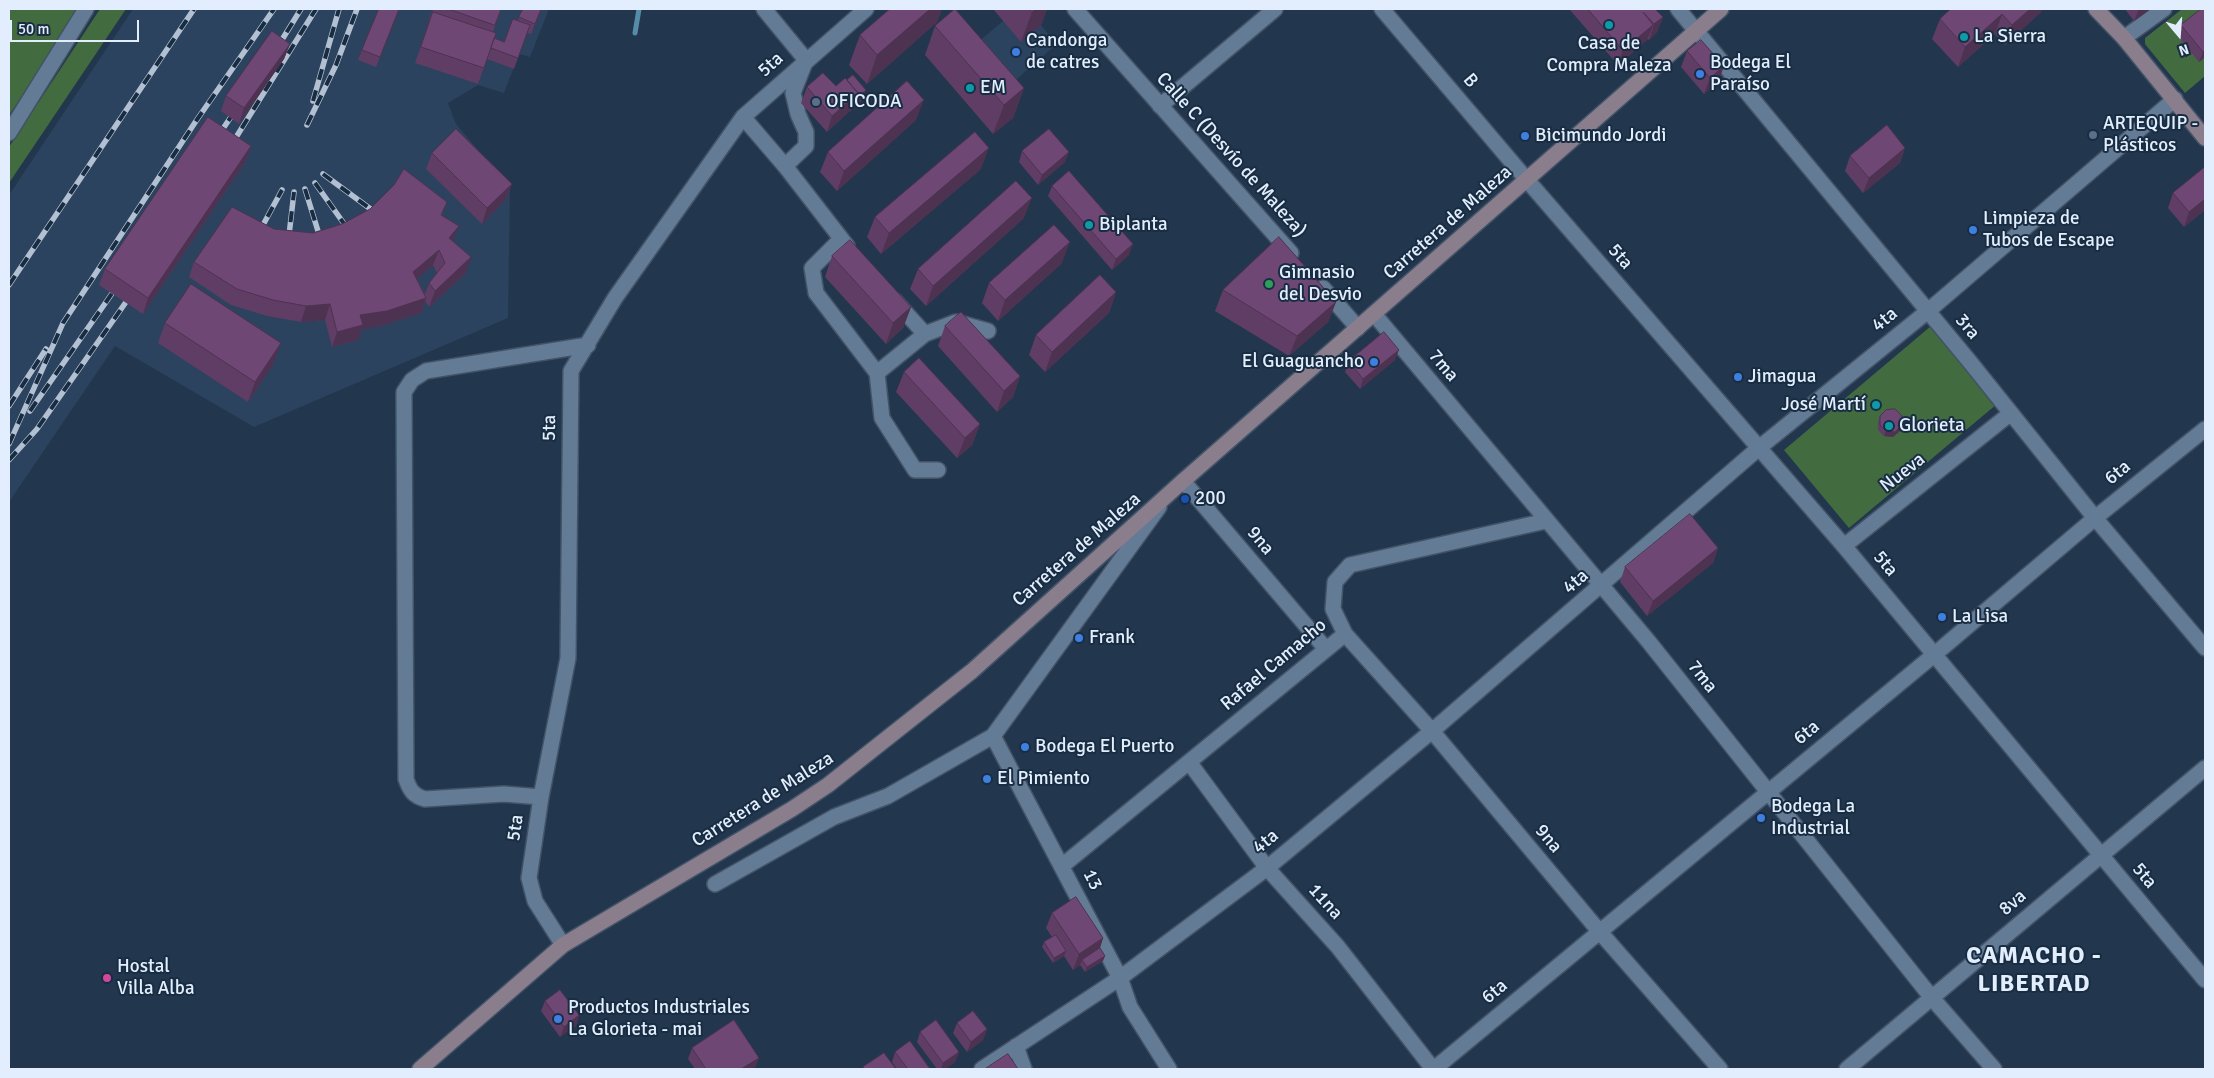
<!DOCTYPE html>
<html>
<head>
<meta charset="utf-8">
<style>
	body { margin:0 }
	#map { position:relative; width:2214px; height:1078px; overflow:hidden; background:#22364d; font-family:Signika,sans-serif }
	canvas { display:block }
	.frame { position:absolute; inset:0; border:10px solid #e2eefd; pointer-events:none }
	.north { position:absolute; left:2154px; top:10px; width:50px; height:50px; -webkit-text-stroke:4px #182c42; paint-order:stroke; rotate:162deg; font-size:14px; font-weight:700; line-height:20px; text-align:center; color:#e2eefd }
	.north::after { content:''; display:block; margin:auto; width:18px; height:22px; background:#e2eefd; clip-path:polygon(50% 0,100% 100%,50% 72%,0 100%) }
	.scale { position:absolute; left:10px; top:20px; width:129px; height:22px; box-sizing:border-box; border:2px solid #e2eefd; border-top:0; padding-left:6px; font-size:15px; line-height:18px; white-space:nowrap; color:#e2eefd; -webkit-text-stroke:4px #182c42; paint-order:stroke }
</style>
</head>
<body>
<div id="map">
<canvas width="2214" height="1078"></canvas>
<div class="frame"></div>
<div class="north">N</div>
<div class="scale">50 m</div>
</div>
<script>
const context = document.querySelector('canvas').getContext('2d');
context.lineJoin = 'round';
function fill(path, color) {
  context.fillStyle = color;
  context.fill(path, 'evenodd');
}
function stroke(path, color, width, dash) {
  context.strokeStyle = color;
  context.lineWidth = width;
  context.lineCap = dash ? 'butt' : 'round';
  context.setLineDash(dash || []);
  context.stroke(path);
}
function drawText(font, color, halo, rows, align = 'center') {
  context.font = font + ' Signika,sans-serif';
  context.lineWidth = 4;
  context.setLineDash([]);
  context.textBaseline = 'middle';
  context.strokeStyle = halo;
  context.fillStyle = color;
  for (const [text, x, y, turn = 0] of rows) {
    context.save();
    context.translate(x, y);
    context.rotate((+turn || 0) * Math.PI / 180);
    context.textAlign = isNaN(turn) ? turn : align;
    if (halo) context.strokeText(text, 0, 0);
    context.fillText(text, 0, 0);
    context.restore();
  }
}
fill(new Path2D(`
	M133,9H549L530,57L519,54L504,93L478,85L448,103L456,124L510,188L508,318L254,427L115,346L9,502V195Z
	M1003,21L1041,25L1057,44L1011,84L977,43Z`), '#2b435f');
fill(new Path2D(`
	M9,9H77L55,48L9,115Z
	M100,9H126L9,183V147Z
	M2182,9H2205L2199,62L2205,57V76L2185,93L2145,44V38Z
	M1931,326L1997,404L1849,528L1784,450Z`), '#426b40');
stroke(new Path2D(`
	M635,33L639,9`), '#558ca7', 5);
const minor = new Path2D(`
	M764,9L806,60L793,93L798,114L806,132V146L785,166
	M1382,9L1527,180
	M1678,9L1970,362L2095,518L2205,648
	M2124,38L2164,9
	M1160,106L1275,9
	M743,117L785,166L847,246
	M9,133L86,9
	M841,239L812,268L816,293L877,373L882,418L915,470H938
	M895,301L925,334
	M1374,314L1649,642L1932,998L1994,1069
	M877,373L925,334L956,322L988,331
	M1183,481L1326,649
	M1546,521L1350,565L1335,582L1333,609L1345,634L1432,731L1599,931L1720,1069
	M1844,546L2011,413
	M993,736L1120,978L1130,1007L1169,1069
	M1189,762L1267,868L1338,947L1433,1069
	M541,797L504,794L425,799C414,796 410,791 406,779L404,392L412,380L426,371L588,345
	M1062,866L1345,634
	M715,884L834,817L888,796L993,736L1159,507
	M563,945L535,901L529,878L541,797L568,658L571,371L615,298L743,117L866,9
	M1016,1046L1024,1069
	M982,1069L1120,978L1267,868L1432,731L1760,447L1928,311L2175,99
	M1434,1069L1935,654L2095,518L2205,429
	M1847,1069L2205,768`);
const tertiary = new Path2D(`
	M1075,9L1291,253
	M1527,180L1844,546L2205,980
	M1323,288L1358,328`);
const secondary = new Path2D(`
	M2096,9L2124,38L2205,138
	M420,1069L563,945L792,809L828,785L972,671L1183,481L1721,9`);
stroke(minor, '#425367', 18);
stroke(tertiary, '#425367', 18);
stroke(secondary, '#425367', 18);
stroke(minor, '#647b95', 15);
stroke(tertiary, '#647b95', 15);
stroke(secondary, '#8a7d8c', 15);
const rail = new Path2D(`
	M275,51L301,9
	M313,101L339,9
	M307,125L336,65L357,9
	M216,139L239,105
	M230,147L316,9
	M323,174L376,213
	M315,183L350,232
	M305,189L322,244
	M257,236L282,190
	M288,244L294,192
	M9,285L194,9
	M9,406L46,349
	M30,411L120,282
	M9,444L63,323L196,121L274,9
	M9,460L37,429L133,292`);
stroke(rail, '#b2c0d1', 5.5);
stroke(rail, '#182c42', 4, [11]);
fill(new Path2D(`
	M399,9L376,67L358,60L362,50Z
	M433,9H501L493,32L494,38L504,42L518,20L523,9H542L531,34L527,33L514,69L487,59L478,84L415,63L430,19H429Z
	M890,9H942L937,22L867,84L849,65L860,35Z
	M993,9H1047L1041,25L1021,42Z
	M1569,9H1655L1663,17L1657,32L1649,40L1648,39L1647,40L1618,65Z
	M1951,9L2041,12L2005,45L1995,34L1958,67L1932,39L1940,19Z
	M2125,9H2150L2134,21Z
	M2201,9L2205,57L2199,62L2177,35L2181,25Z
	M935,26L1024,88L1013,118L993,134L925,55Z
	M290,44L284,59L239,124L221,111L226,96Z
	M1687,51L1724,66L1718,82L1704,94L1681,67Z
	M836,86L862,100L827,132L801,103L807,87Z
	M916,120L837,191L820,172L828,152Z
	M251,146L246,161L143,314L99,285L105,269Z
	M1905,148L1900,163L1863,193L1845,171L1850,156Z
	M1022,151L1065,162L1038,185L1019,162Z
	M432,153L512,184L506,199L482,224L426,169Z
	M2205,167V210L2184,227L2168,208L2173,193Z
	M981,169L881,254L867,237L875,217Z
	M1052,186L1129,255L1112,270L1048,196Z
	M447,202L442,215L466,273L429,307L425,301L421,313L381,326L362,329L358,340L332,347L325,320L301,322L267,316L231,305L189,277L194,262L274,229L313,233ZM433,265L437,273L429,283L425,294L417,279Z
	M1024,218L926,306L910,289L918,269Z
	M832,256L911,307L903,328L886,344L825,277Z
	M1062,263L998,321L982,303L989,283Z
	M1223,290L1336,302L1328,322L1289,356L1215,311Z
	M1116,292L1109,313L1045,372L1029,355L1036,335Z
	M165,323L274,363L248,402L158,343Z
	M945,326L1020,376L1013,397L997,412L938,346Z
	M1395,360L1360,389L1345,372L1349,361Z
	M904,372L980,424L972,445L957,458L896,392Z
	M1880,416L1901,430L1893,437L1884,436L1878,430V422Z
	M1718,548L1713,563L1647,616L1620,582L1625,567Z
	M1052,913L1103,938L1100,948L1103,961L1085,972L1080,965L1073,970L1064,956L1053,963L1042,947L1044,942L1052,937L1046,928Z
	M545,1001L579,1015L576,1026L560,1037L541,1011Z
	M957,1023L987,1029L983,1040L967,1052L953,1033Z
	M920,1032L959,1052L955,1062L945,1069H937L917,1042Z
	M692,1048L759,1058L755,1068L753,1069H695L688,1059Z
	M895,1052L930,1069H897L892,1062Z`), '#5f3d64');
fill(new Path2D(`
	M541,9H542L531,34Z
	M930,9H942L937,22L867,84L877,55Z
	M1036,9H1047L1041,25L1021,42L1032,12Z
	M2030,9H2042L2041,12L2005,45L2012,25Z
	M2139,9H2150L2134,21Z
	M2002,14L1995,34L1958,67L1965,47Z
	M1663,17L1657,32L1649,40L1654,24Z
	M1653,25L1647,40L1618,65L1623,50Z
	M290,44L284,59L239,124L244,108Z
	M2205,50V57L2199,62L2203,52Z
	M1724,66L1718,82L1704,94L1710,78Z
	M1024,88L1013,118L993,134L1004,105Z
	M866,90L862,100L827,132L832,116L858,93Z
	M924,100L916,120L837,191L844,171Z
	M251,146L246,161L143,314L148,298Z
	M989,148L981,169L881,254L889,233Z
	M1905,148L1900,163L1863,193L1869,178Z
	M1069,152L1065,162L1038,185L1042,175Z
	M512,184L506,199L482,224L487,208Z
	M1032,198L1024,218L926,306L933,286Z
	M2205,199V210L2184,227L2189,212Z
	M459,226L453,241L443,254L449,238Z
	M1070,242L1062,263L998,321L1005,300Z
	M1133,244L1129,255L1112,270L1116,259Z
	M439,250L433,265L408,287L413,272Z
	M471,257L466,273L429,307L435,291Z
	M1116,292L1109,313L1045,372L1052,352Z
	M426,298L421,313L381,326L362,329L358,340L332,347L337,332L360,315Z
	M1336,302L1328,322L1289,356L1297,336Z
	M330,304L325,320L301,322L306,306Z
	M911,307L903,328L886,344L893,323Z
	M281,343L274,363L248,402L255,382Z
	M1399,350L1395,360L1360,389L1363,379Z
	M1020,376L1013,397L997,412L1004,391Z
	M980,424L972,445L957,458L965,438Z
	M1902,425L1901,430L1893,437L1884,436L1886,431Z
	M1718,548L1713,563L1647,616L1653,601Z
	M1103,938L1098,954L1082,960L1080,965L1073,970L1079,954Z
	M1066,951L1064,956L1053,963L1054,958Z
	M1105,956L1103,961L1085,972L1087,967Z
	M579,1015L576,1026L560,1037L564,1027Z
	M987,1029L983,1040L967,1052L971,1042Z
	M959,1052L955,1062L945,1069H941L943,1063Z
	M759,1058L755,1068L753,1069H741Z`), '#4e3251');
const building = new Path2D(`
	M379,9H399L380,57L362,50Z
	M449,9H501L495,25Z
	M523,9H541L535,24L519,17Z
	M890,9H930L877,55L860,35Z
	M955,9L1024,88L1004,105L935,26Z
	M1029,9H1036L1032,12Z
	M1588,9H1655L1663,17L1654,24L1643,12L1653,25L1623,50Z
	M1951,9H2030L2012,25L2002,14L1965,47L1940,19Z
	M2201,9H2205V50L2203,52L2181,25Z
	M433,12L496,33L484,68L421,47Z
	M513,19L530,25L518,58L491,48L494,38L504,42Z
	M272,31L290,44L244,108L226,96Z
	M1701,40L1724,66L1710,78L1687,51Z
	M823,73L836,86L845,78L858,93L832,116L807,87Z
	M853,75L866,90L857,98L858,93L847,80Z
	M907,81L924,100L844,171L828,152Z
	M208,117L251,146L148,298L105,269Z
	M1887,125L1905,148L1869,178L1850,156Z
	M456,129L512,184L487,208L432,153Z
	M1049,129L1069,152L1042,175L1022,151Z
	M975,132L989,148L889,233L875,217Z
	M2205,167V199L2189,212L2173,193Z
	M404,169L447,202L441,215L459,226L449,238L471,257L435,291L429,283L445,263L439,250L413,272L426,298L387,311L360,315L363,325L337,332L330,304L306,306L273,300L237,289L194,262L232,207L274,229L313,233L342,224L370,209L394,185Z
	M1069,171L1133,244L1116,259L1052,186Z
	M1016,181L1032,198L933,286L918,269Z
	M1054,225L1070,242L1005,300L989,283Z
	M1279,237L1336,302L1297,336L1223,290Z
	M850,240L911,307L893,323L832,256Z
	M1100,275L1116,292L1052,352L1036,335Z
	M191,284L281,343L255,382L165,323Z
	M961,312L1020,376L1004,391L945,326Z
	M1384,332L1399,350L1363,379L1349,361Z
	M919,358L980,424L965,438L904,372Z
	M1895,409L1902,416V425L1895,432L1886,431L1880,425V416L1886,410Z
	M1690,514L1718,548L1653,601L1625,567Z
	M1076,897L1103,938L1079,954L1052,913Z
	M1056,935L1066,951L1054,958L1044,942Z
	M1100,948L1105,956L1087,967L1082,960Z
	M560,990L579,1015L564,1027L545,1001Z
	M973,1011L987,1029L971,1042L957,1023Z
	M734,1020L759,1058L741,1069H706L692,1048Z
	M936,1020L959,1052L943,1063L920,1032Z
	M910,1041L930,1069H908L895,1052Z
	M884,1053L896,1069H865L863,1067Z
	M1008,1054L1018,1069H985Z`);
fill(building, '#6f4774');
stroke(building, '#4e3251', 1);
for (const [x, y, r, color] of [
	[1609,25,5,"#0f9aa8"],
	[1964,37,5,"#0f9aa8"],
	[1016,52,5,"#3f7fe0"],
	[1700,74,5,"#3f7fe0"],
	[970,88,5,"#0f9aa8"],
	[816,102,5,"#5c6f8a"],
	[2093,135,5,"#5c6f8a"],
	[1525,136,5,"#3f7fe0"],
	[1089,225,5,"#0f9aa8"],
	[1973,230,5,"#3f7fe0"],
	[1269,284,5,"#2e9e5b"],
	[1374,362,5,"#3f7fe0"],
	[1738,377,5,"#3f7fe0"],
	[1876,405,5,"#0f9aa8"],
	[1889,426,5,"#0f9aa8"],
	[1185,499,5,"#1a4fb4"],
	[1942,617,5,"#3f7fe0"],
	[1079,638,5,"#3f7fe0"],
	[1025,747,5,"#3f7fe0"],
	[987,779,5,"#3f7fe0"],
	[1761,818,5,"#3f7fe0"],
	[107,978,5,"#d1479c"],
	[558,1019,5,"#3f7fe0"]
]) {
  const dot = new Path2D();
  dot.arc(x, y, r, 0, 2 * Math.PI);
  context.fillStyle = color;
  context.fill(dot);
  stroke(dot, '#182c42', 2);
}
drawText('19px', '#e2eefd', '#182c42', [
	["La Sierra",1974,37],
	["Candonga",1026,41],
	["de catres",1026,63],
	["Casa de",1609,44,"center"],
	["Compra Maleza",1609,66,"center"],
	["Bodega El",1710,63],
	["Paraíso",1710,85],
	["EM",980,88],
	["OFICODA",826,102],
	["ARTEQUIP -",2103,124],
	["Plásticos",2103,146],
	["Bicimundo Jordi",1535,136],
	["Limpieza de",1983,219],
	["Tubos de Escape",1983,241],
	["Biplanta",1099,225],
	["Gimnasio",1279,273],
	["del Desvio",1279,295],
	["El Guaguancho",1364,362,"right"],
	["Jimagua",1748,377],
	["José Martí",1866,405,"right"],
	["Glorieta",1899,426],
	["200",1195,499],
	["La Lisa",1952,617],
	["Frank",1089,638],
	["Bodega El Puerto",1035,747],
	["El Pimiento",997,779],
	["Bodega La",1771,807],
	["Industrial",1771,829],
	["Hostal",117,967],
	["Villa Alba",117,989],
	["Productos Industriales",568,1008],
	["La Glorieta - mai",568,1030]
], 'left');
drawText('19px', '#e2eefd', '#182c42', [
	["5ta",771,65,-42],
	["B",1470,81,50],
	["Calle C (Desvío de Maleza)",1231,155,48],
	["Carretera de Maleza",1448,223,-41],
	["5ta",1620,257,49],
	["4ta",1885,320,-39],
	["3ra",1967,327,50],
	["7ma",1443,366,50],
	["5ta",550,428,-89],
	["Nueva",1903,473,-38],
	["6ta",2118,473,-39],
	["9na",1260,541,50],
	["Carretera de Maleza",1077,550,-41],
	["5ta",1885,564,50],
	["4ta",1576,582,-41],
	["Rafael Camacho",1274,665,-40],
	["7ma",1702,677,52],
	["6ta",1807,733,-39],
	["Carretera de Maleza",763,800,-32],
	["5ta",516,828,-82],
	["9na",1548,839,50],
	["4ta",1266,842,-39],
	["5ta",2144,876,50],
	["13",1092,880,63],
	["11na",1325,902,48],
	["8va",2013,903,-40],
	["6ta",1495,992,-40]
]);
context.letterSpacing = '1px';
drawText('bold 24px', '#e2eefd', '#182c42', [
	["CAMACHO -",2034,957],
	["LIBERTAD",2034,985]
]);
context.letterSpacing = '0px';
</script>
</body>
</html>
